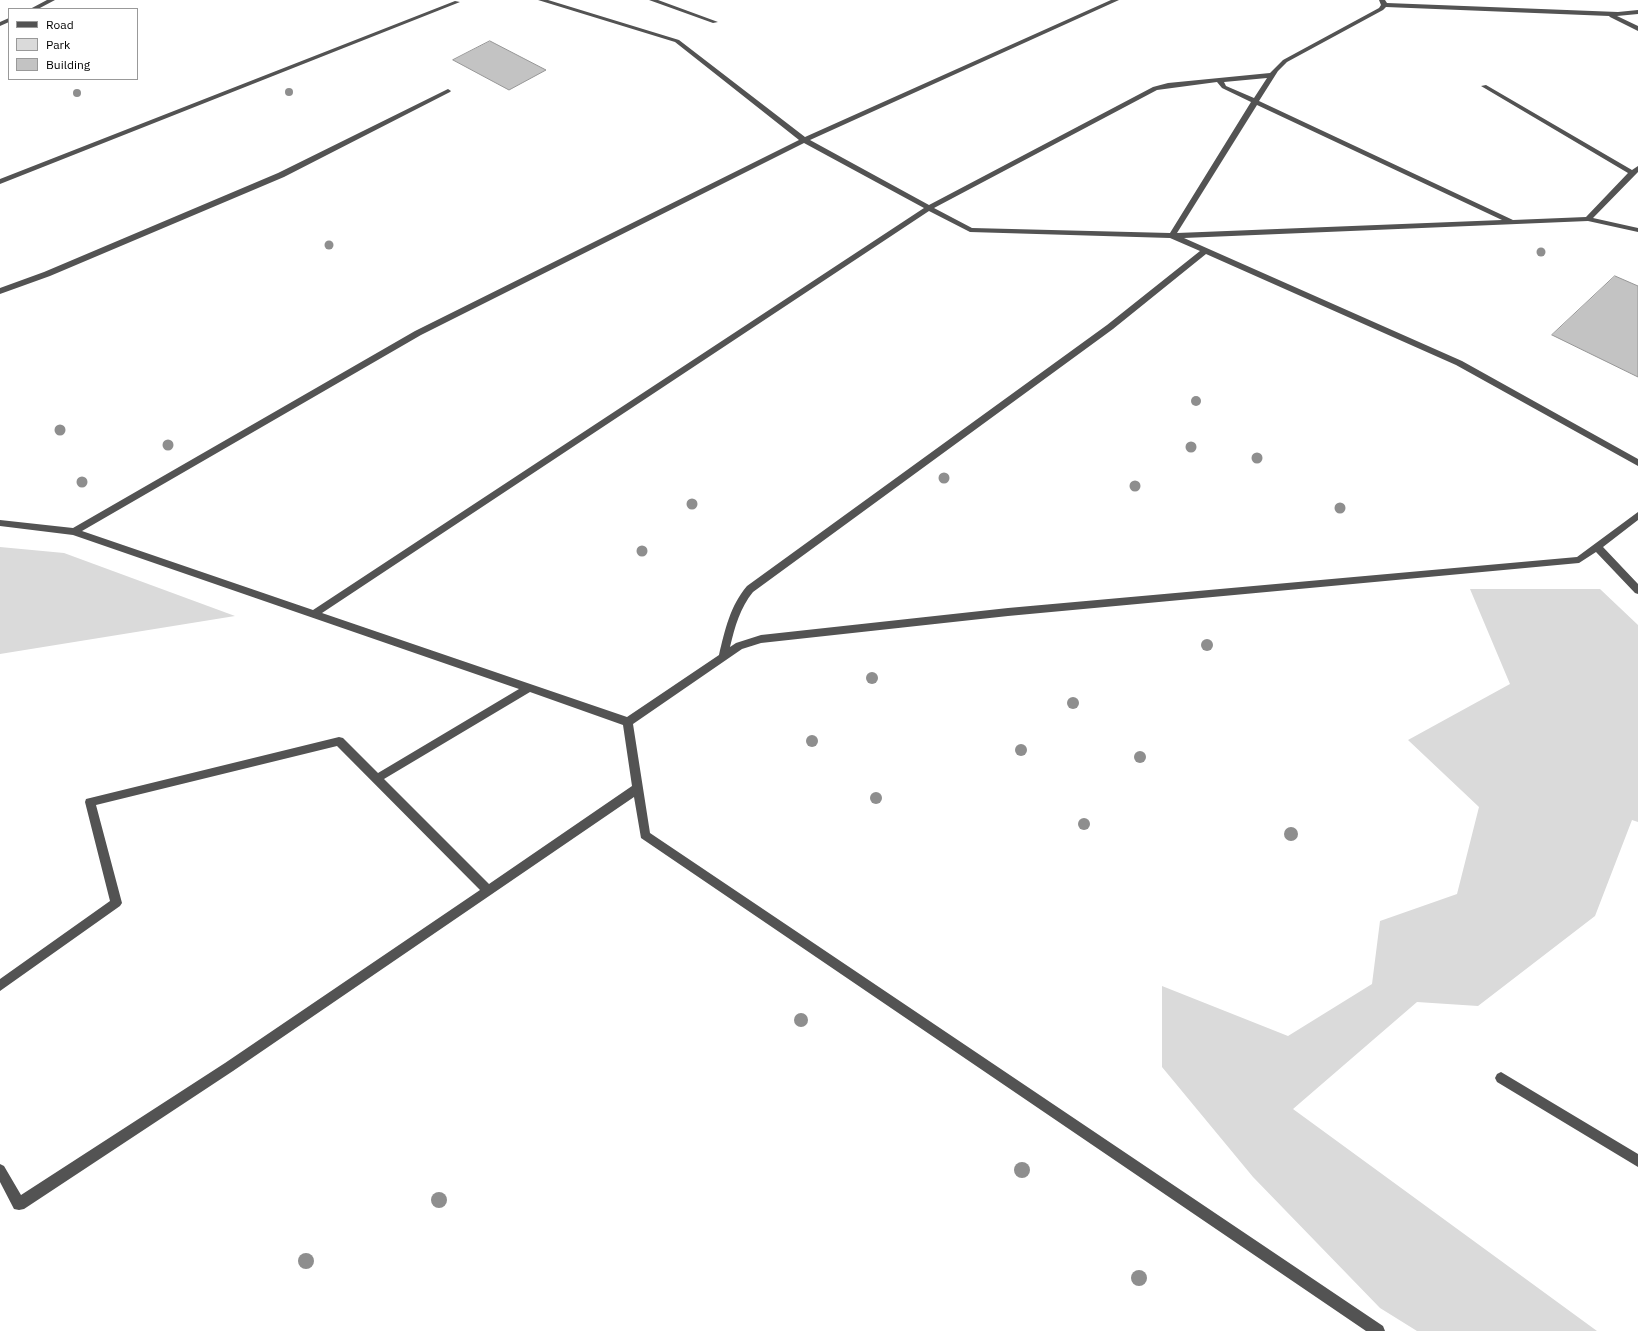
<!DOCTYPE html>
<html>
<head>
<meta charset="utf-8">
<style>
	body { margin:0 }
	#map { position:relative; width:1638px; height:1331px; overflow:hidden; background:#fff; font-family:"IBM Plex Sans",sans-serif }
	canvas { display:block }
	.legend { position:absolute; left:8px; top:8px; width:130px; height:72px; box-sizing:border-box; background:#fff; border:1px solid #999; margin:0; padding:5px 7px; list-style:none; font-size:12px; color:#000 }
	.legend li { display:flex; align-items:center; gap:8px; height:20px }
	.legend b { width:20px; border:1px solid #999 }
</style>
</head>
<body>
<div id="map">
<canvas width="1638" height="1331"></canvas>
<ul class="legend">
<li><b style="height:5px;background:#535353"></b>Road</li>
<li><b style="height:11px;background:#dadada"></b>Park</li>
<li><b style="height:11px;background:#c3c3c3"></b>Building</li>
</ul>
</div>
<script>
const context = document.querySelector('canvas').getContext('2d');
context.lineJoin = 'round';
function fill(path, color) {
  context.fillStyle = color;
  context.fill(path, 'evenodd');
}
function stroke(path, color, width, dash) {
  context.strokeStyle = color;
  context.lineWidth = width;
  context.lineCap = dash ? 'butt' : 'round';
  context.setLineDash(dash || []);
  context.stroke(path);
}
fill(new Path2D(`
	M0,547L64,553L235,616L0,654Z
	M1470,589H1600L1638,625V822L1632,820L1595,916L1478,1006L1417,1002L1293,1109L1597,1331H1417L1380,1308L1253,1177L1162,1067V986L1288,1036L1372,984L1380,921L1457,894L1479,807L1408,740L1510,684Z`), '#dadada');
const building = new Path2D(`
	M490,41L546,70L509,90L453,60Z
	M1615,276L1638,286V377L1552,335Z`);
fill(building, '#c3c3c3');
stroke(building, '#979797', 1);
fill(new Path2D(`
	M47,0H55L38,9H30Z
	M538,0H548L679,40L805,137L1111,0H1119L810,140L929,205L1153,87L1168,83L1270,73L1283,60L1379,8L1381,5L1379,0H1385L1387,3L1618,12L1638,10V14L1617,16L1638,26V31L1610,17L1609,16L1386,7L1383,10L1287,62L1278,71L1259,101L1513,220L1586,217L1628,173L1481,86L1486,85L1632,170L1638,166V172L1593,218L1638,228V232L1588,221L1184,238L1462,361L1638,459V466L1456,365L1206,254L1113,329L753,592C740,608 735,626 730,647L736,643L761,635L1008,608L1577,557L1638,512V520L1603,547L1638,584V594L1635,593L1596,552L1579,563L1008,616L761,643L742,649L633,724L650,833L1383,1326L1385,1331H1366L641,838L634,797L233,1071L24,1209L19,1210L14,1209L0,1182V1164L4,1166L21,1195L225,1063L480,890L337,746L96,805L122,903L120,906L0,991V979L110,901L85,802L86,799L339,737L343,738L378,773L519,689L73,535L0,526V520L73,528L415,331L799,140L675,42ZM1267,78L1254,98L1226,86L1224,82ZM1217,82L1222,88L1251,102L1170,233L972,228L934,208L1157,90ZM1257,105L1502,220L1177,233ZM804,143L924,208L313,610L82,531L421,335ZM929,211L970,232L1170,238L1200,251L1107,325L747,586C730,606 725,630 719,655L627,717L322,613ZM530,692L623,725L632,786L489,884L384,779Z
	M649,0H658L718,22L713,23Z
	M455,1L460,2L0,184V179Z
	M9,18V22L0,26V22Z
	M448,89L451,91L450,92L284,177L50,276L0,294V288L44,272L278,173Z
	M1501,1072L1638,1154V1167L1497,1082L1495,1078L1497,1074Z`), '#535353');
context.fillStyle = '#8e8e8e';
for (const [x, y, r] of [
	[289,92,4],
	[77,93,4],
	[329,245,4.5],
	[1541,252,4.5],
	[1196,401,5],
	[60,430,5.5],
	[168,445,5.5],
	[1191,447,5.5],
	[1257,458,5.5],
	[944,478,5.5],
	[82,482,5.5],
	[1135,486,5.5],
	[692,504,5.5],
	[1340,508,5.5],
	[642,551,5.5],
	[1207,645,6],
	[872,678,6],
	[1073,703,6],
	[812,741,6],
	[1021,750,6],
	[1140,757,6],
	[876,798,6],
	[1084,824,6],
	[1291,834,7],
	[801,1020,7],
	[1022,1170,8],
	[439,1200,8],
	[306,1261,8],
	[1139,1278,8]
]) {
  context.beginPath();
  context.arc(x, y, r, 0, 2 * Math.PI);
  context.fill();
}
</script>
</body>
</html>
